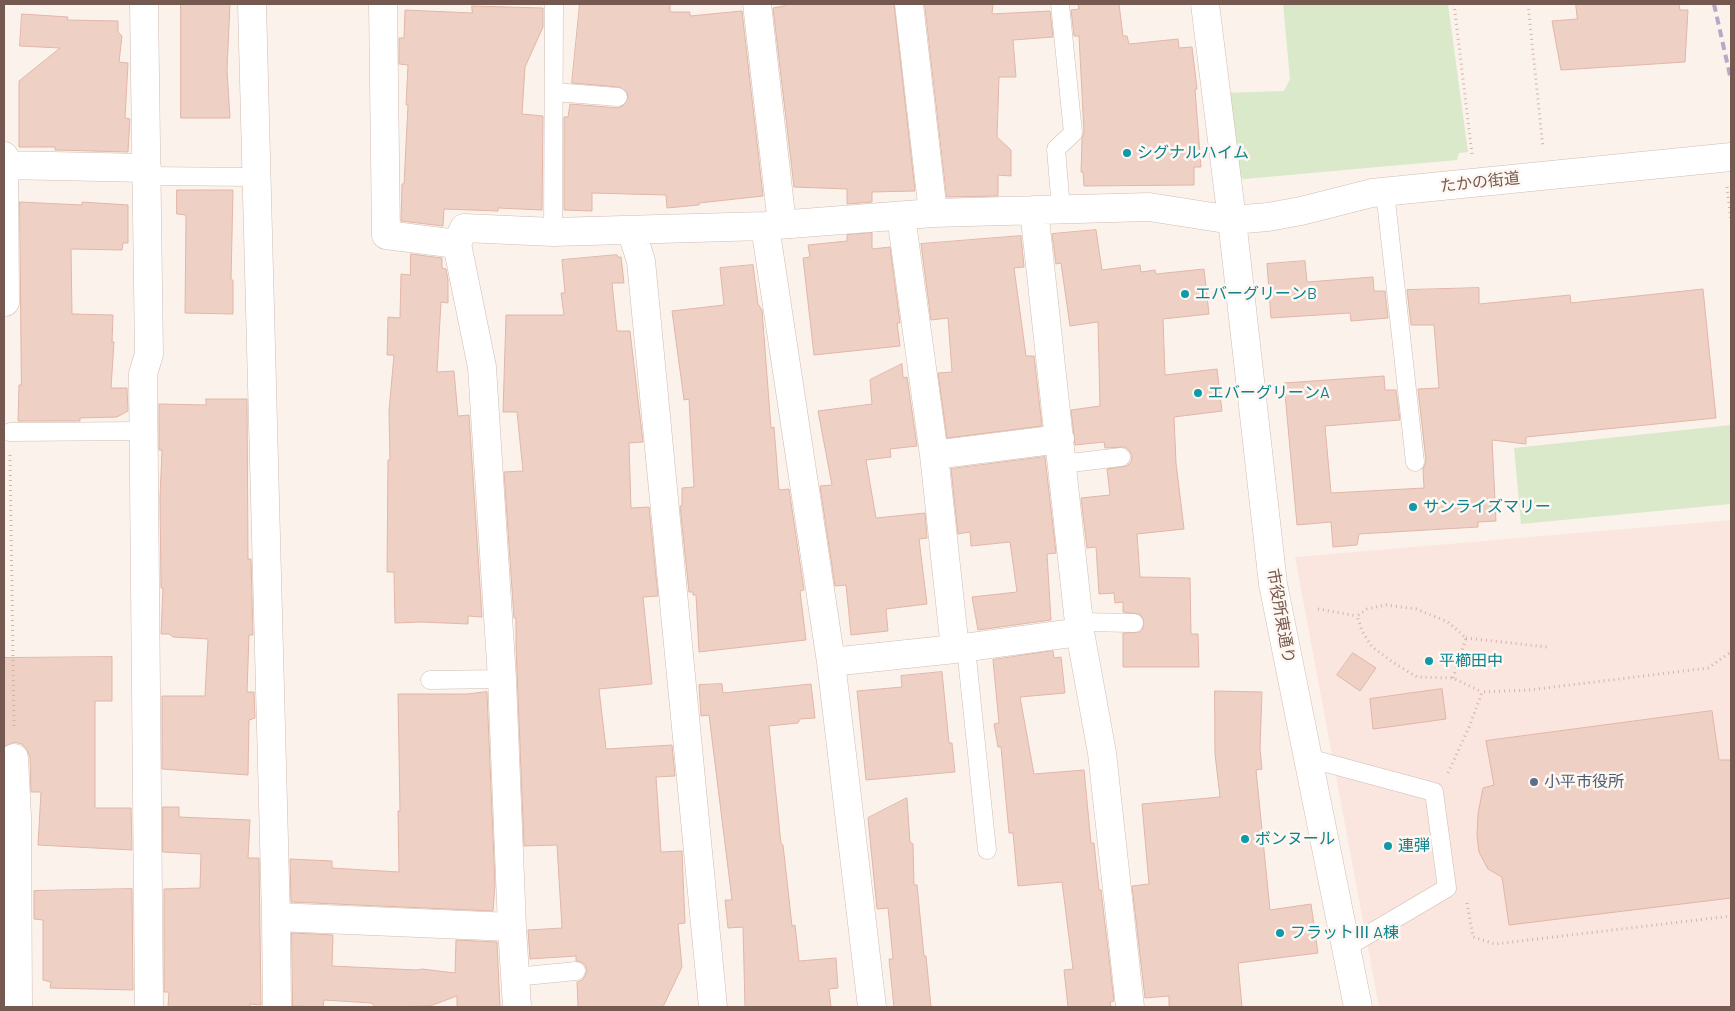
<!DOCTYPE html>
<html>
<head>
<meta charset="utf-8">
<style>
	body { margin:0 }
	#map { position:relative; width:1735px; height:1011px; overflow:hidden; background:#fbf3eb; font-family:Barlow,sans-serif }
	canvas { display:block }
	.frame { position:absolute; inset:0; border:5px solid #75584f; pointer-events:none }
</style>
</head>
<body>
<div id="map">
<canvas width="1735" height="1011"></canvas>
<div class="frame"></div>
</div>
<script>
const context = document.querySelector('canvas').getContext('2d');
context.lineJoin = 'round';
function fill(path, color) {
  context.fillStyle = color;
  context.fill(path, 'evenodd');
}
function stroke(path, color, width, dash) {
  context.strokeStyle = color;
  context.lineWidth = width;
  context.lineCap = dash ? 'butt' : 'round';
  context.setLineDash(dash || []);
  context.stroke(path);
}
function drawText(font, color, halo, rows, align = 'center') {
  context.font = font + ' Barlow,"Noto Sans JP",sans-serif';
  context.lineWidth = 5;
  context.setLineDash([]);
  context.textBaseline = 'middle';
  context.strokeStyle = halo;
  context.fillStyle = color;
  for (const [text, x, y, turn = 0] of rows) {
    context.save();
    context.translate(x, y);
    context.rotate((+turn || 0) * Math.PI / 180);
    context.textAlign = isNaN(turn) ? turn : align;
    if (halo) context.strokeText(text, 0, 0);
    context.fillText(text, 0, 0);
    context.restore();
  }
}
fill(new Path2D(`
	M1731,520V1007H1379L1295,557Z`), '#fbe5df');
fill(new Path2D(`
	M1283,4H1448L1468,152L1459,153L1457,160L1244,179L1229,171L1222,93L1284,91L1290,79Z
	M1731,425V504L1521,524L1514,448Z`), '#dae9c9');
const building = new Path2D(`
	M181,4H230L227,70L230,118H181Z
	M580,4H670V12H690V16L742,11L763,196L699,203V205L667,208L666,195L592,193V211L564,210V117H568L570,104L618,108L623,106L628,98L627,92L619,87L572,83Z
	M784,4H894L915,191L872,192V202L847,204V189L794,187L773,8L784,6Z
	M925,4H993L992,14L1050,11L1053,37L1013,40L1016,77H999L997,137L1011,150V176L998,175V196L947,197Z
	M1078,4H1119L1123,36H1127L1129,44L1178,39L1179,48L1192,47L1197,89H1195L1201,167H1194V185L1084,186L1083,172H1081L1082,138L1084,132L1079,36H1074L1071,10L1079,9Z
	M1576,4H1679L1680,10H1688L1685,62L1561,70L1552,21L1577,19Z
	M472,6L543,8V27L525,67L522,114L543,116L542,210L498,208V211L444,209L443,226L401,221L402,184H404L408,105H406L408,65L399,64V38H404L405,10L472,13Z
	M22,14L68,17L67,20L118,21V32L122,36L119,62L128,63L125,118L130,119L128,152L55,150V147H19V81L60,48L20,46Z
	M177,190H233L231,280H233V314L185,313L186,215L177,214Z
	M20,202L82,205V202L128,205V243H123L122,250L71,249L72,314L113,315L112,342H114L111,388H127L128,411L117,417L80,418V421H18L19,385H21Z
	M1096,230L1102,270L1140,265L1141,272L1155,270L1156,274L1204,269L1209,314L1163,319L1165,375L1217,369L1222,411L1174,417L1176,463L1184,529L1137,534L1140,577L1190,578L1191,634H1198L1199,667H1123V633L1140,632L1143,628V618L1139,614L1123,612V602L1115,603L1114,593L1099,594L1096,547L1087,548L1081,498L1110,495L1107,469L1127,466L1131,462L1132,456L1129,450L1125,447L1105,448L1104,442L1075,445L1071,410L1100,406L1098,322L1070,326L1061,263L1056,264L1052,234Z
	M872,233V249L890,247L900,323H897L900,346L814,355L803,258L810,257L808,245L847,241V235Z
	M1021,236L1024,267L1014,268L1026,356H1034L1042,426L947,438L938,373L952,372L948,318L931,320L921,244Z
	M411,254L442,258V268L446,269L448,280V303L441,302L437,372L454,371L458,416L469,415L482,617L468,616V624L421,622L395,623L394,572H387L388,460H390L389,411L394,355H387L388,317L400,318L401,274L410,275Z
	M617,255L618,257H621L624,283H612L617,331H630L643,442L629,443L631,508L649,507L658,596L643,597L652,684L599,689L606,749L672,745L675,776L656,777L661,852L682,851L685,923L678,924L682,967L663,1007H578L577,982L582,980L585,976L587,970L585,965L581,962L576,961V956L530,959L528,930L562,928L557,845L524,846L516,646V618H514L504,472L523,471L517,412H503L506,315H564L561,293H565L562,260Z
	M1305,261L1307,282L1373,277L1374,291H1385L1388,318L1351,321L1350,313L1271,318L1267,264Z
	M753,265L758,304L762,310L771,428L774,427L779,490L789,489L804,590L800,591L806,640L699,652L696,595H693V592H689L680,506H682V488L694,487L689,399L684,400L672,311L724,305L720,268Z
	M1479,288V304L1570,295L1571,303L1703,289L1716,418L1526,437V444L1492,440L1496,521L1478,522V527L1359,534L1357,545L1333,547L1331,522L1297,525L1284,383L1384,376L1385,390H1396L1400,420L1325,426L1331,493L1424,488L1423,469L1426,461L1418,389L1439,388L1434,325H1411L1407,290Z
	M902,364L903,378L907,377L917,446L890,449L891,457L866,460L876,518L925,513L927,538L919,539L927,604L886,609L888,631L851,635L846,585L835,586L820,486L832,485L818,411L872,404L870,380Z
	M206,399H247L248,559H251L253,635H249L247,692H254L255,718L249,720L248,775L162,769V696H205L208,639L173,637L169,634H161L163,588H161L160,498L162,450H159V404L206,405Z
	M1045,457L1056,553L1047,554L1051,620L978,630L972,597L1017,592L1010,542L971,546L970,532L958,534L951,469Z
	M1053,651L1054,658L1061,657L1065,693L1020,697L1034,774L1084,770L1091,843H1094L1099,890H1101L1114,1001L1110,1002L1111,1007H1068L1064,970L1073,969L1062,882L1018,886L1013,833H1009L1001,747H998L994,724L999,723L993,660Z
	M1353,653L1376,668L1360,691L1337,675Z
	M112,657V701H95V808H131L132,850L38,845L41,792H31L30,757L27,750L22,744L14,742L4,747V658Z
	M942,672L949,743H952L955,772L866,780L857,691L902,687L901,676Z
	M722,684L723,693L811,684L815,718L800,719L798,723L769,726L781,844L783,845L792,926L795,925L799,961L836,958L838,988L829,989L831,1007H745L743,927L728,928L725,900H732L709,715L701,716L699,685Z
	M1442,689L1446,719L1373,729L1370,699Z
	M1215,691L1262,692L1260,749L1262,769L1256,770L1270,910L1311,904L1318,953L1238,963L1242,1007H1169V996L1145,998L1132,886L1149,884L1142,804L1220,797L1215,754Z
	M487,692L495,885L493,911L291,902L290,859L332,861V868L399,872L398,811H400L398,694H467Z
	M1712,711L1719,760H1731V898L1509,925L1502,877L1488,869L1479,852L1477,835L1478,814L1483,788L1494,785L1486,741Z
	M907,798L910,842L913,844L914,885H917L924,956H926L931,1007H894L889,959H893L888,908L877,909L868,818Z
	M163,807H179V817L250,820L248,858H259L261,1005L250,1004V1007H168L169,992H164V889L200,888L201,854L163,852Z
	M132,889L133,990L50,988L51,982L43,980V920L34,919V891Z
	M292,933L333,935L332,966L417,970L422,969L455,973L456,940L497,942L500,1007H457V996L430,1006L376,1007L371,1003L324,1000L323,1007L293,1006Z`);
fill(building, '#efd0c4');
stroke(building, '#e1b6a6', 1);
const service = new Path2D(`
	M1060,4L1073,133L1056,149L1061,209
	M554,92L618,97
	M147,176L256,177
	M1385,192L1415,462
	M553,232L554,4
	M10,432L144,431
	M1062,464L1121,457
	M1079,622L1134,623
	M966,648L987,850
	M430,680L502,679
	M1308,758L1434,792L1447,888L1347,947
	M515,977L576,971`);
const minor = new Path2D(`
	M144,4L149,354L143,374L149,1007
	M252,4L276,917L277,1007
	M383,4L386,235L457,244L464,228L553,232L765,226L933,213L1149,207L1232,220L1205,4
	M757,4L782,224
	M909,4L933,213
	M4,156L5,302H4
	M5,165L147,168
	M1034,210L1080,632L1102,753L1130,1007
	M901,216L934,455L955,649
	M765,226L831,662L872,1007
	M631,230L641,261L713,1007
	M457,244L482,367L502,679L512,927L517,1007
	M934,455L1060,439
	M831,662L955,649L1080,632
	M14,758L17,817L18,1007
	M276,917L512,927`);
const tertiary = new Path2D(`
	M1358,1007L1273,584L1232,220L1268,217L1301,211L1372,193L1731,157`);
stroke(service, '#cfbcb3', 19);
stroke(minor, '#cfbcb3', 29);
stroke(tertiary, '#cfbcb3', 29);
stroke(new Path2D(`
	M1454,4L1472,154
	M1528,4L1543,148
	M1727,187L1731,220
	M10,455L14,729
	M1318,609L1357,616
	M1466,638L1547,647
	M1453,678L1466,638L1448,622L1416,609L1386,605L1367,609L1357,616L1362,631L1372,647L1394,663L1417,677L1453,678L1482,692
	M1448,773L1470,725L1482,692L1529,690L1708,668L1731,652
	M1467,903L1473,937L1495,944L1731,916`), '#d4b3a7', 3, [1, 4]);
stroke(service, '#fff', 18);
stroke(minor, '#fff', 28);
stroke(tertiary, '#fff', 28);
stroke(new Path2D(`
	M1714,4L1731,80`), '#b5a9c6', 4, [8, 5]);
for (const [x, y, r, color] of [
	[1127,153,5,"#0f9aa8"],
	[1185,294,5,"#0f9aa8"],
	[1198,393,5,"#0f9aa8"],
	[1413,507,5,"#0f9aa8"],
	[1429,661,5,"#0f9aa8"],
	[1534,782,5,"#5c6f8a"],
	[1245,839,5,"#0f9aa8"],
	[1388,846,5,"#0f9aa8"],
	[1280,933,5,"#0f9aa8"]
]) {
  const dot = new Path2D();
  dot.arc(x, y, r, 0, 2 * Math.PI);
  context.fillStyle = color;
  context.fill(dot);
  stroke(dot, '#fef7f1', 2);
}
drawText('16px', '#0d838f', '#fef7f1', [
	["シグナルハイム",1137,153],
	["エバーグリーンB",1195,294],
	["エバーグリーンA",1208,393],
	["サンライズマリー",1423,507],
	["平櫛田中",1439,661],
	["ボンヌール",1255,839],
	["連弾",1398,846],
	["フラットⅢ A棟",1290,933]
], 'left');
drawText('16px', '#75584f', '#fef7f1', [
	["たかの街道",1480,182,-6],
	["市役所東通り",1281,616,80]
]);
drawText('16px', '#4e5e75', '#fef7f1', [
	["小平市役所",1544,782]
], 'left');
</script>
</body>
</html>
